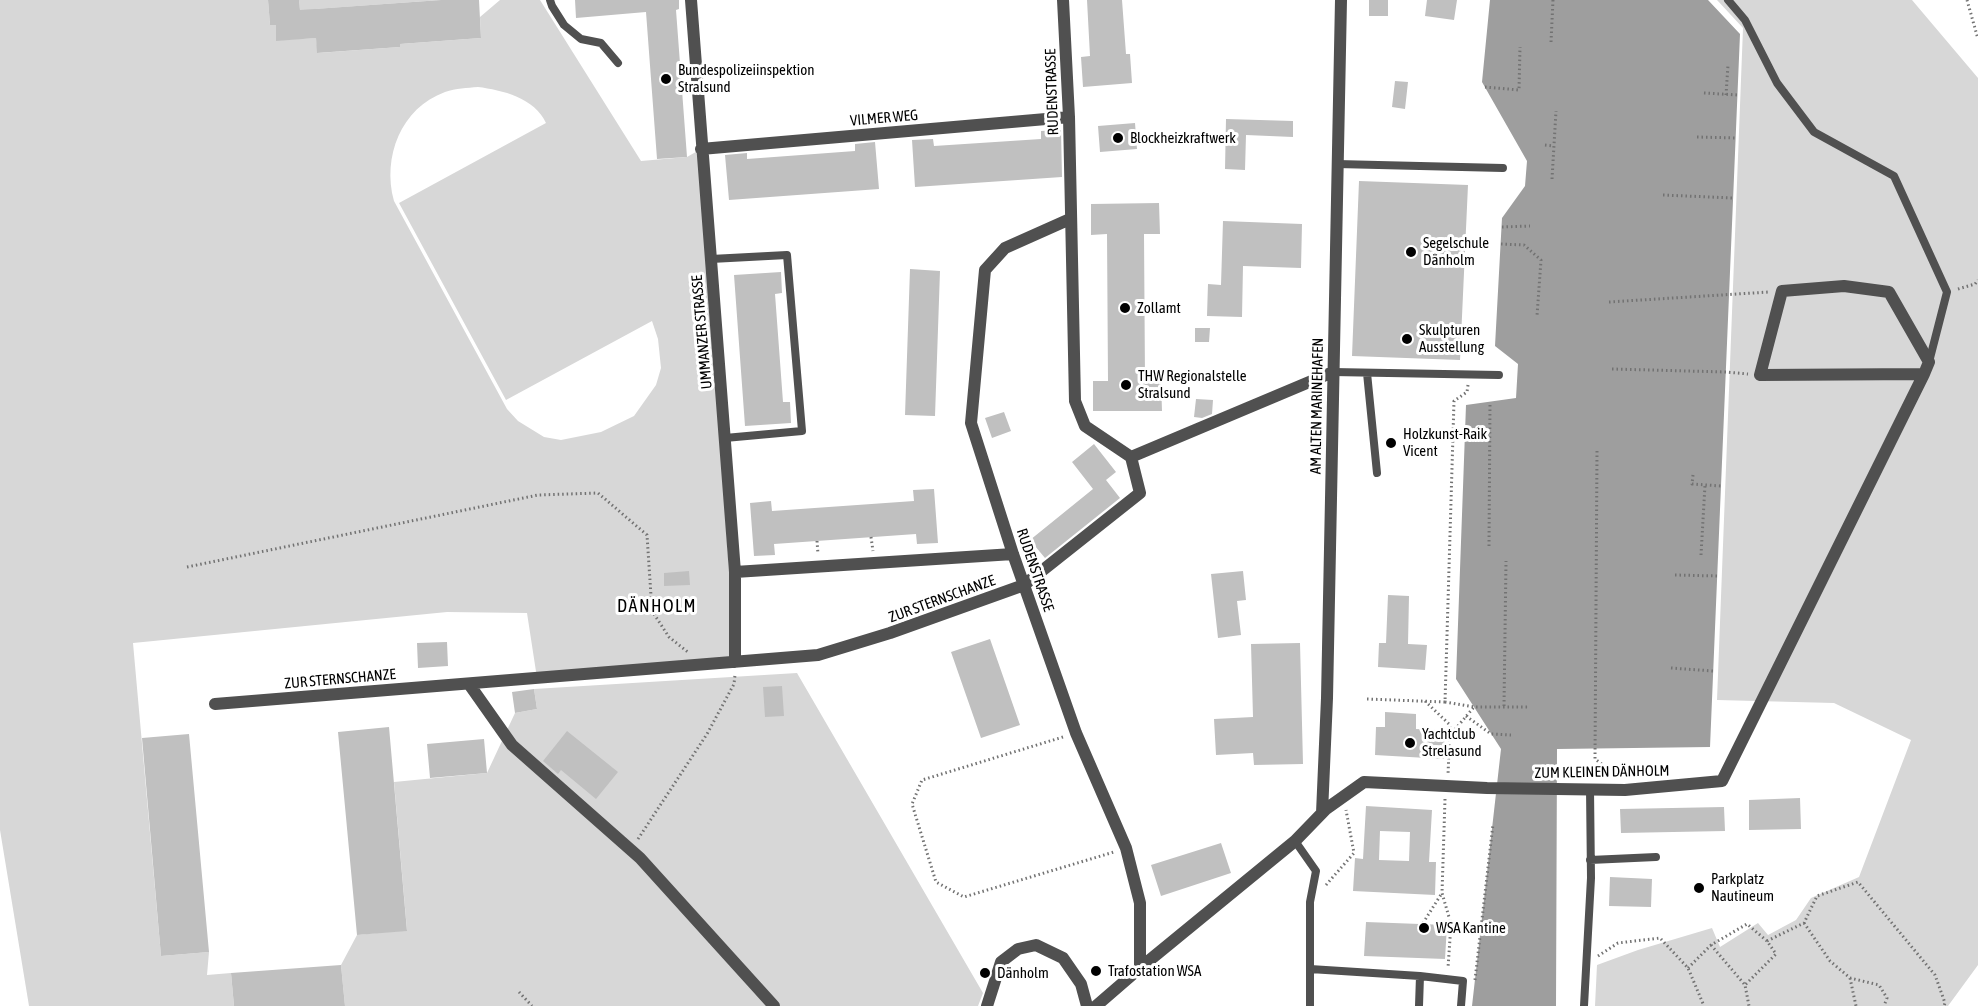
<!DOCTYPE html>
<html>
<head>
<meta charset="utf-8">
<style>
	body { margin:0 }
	canvas { display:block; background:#fff }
</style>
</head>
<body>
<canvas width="1978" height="1006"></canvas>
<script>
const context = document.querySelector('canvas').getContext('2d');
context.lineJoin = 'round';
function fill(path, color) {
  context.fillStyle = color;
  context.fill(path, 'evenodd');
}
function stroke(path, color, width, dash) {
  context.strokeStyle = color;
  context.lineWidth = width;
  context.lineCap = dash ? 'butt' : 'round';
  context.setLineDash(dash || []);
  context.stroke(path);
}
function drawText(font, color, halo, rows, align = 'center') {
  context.font = font + ' "Asap Condensed",sans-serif';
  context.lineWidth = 6;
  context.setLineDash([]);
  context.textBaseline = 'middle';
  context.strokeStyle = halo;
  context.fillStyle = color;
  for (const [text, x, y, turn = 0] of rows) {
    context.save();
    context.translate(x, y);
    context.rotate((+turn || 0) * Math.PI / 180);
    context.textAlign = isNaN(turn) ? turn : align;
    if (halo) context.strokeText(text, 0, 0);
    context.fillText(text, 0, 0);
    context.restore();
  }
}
fill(new Path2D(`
	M0,0H268L270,25H276L277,40L316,38L318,53L400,47V44L481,38L480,17L500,0H540L641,161L687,157L701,149L735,662L537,678L527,613L447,612L133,643L161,956L209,952L207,975L231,973L234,1006H29L0,830ZM478,87C502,90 535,98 546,123L399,203L506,400L652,321L658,339L661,368L656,385L634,416L601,432L561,440L544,437L518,421L507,409L394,201C382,157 401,108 445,92C456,88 467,88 478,87Z
	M299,0H441L315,9L301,22Z
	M1717,0H1912L1978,78V965L1948,1006H1595L1597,965L1638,950L1712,928L1720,947L1758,923L1768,935L1796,920L1811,898L1859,877L1911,740L1834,703L1717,700L1743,28Z
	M797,673L983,993L978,1006H345L341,965L357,935L407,930L394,782L487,773L515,713L537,709L534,689Z`), '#d7d7d7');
fill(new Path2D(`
	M1490,0H1708L1740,34L1710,747L1557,749L1556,1006H1472L1501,749L1456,679L1466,405L1516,398L1518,364L1495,346L1502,218L1525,186L1527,161L1482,82Z`), '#9e9e9e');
fill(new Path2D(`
	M268,0H299L300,10L441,0H479L481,38L400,44V47L317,53L316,38L276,41V25H270Z
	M575,0H679V9L676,10L687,157L657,159L646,12L576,18Z
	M1087,0H1122L1126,54H1130L1132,83L1083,87L1081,57L1090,56Z
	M1369,0H1388V16H1369Z
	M1427,0H1457L1454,20L1425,16Z
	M1395,81L1408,82L1405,109L1392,107Z
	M1226,119L1293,121V137L1246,135L1245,170L1225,169Z
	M1135,123L1137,149L1100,152L1098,126Z
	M1061,130L1062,177L915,187L912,140L933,139L934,146L1041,139V131Z
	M875,142L879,189L729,200L725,155L747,153V159L855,151V144Z
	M1359,181L1468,185L1460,360L1352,356Z
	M1159,203L1160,234H1144L1145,380H1161L1162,411H1093V381H1108L1107,234L1091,235V204Z
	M1223,221L1302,224L1301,268L1243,266L1242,317L1207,316L1208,284L1221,285Z
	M910,269L940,271L935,416L905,415Z
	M781,272L782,293L775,294L783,402H790L791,423L745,426L734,275Z
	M1195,328H1210L1209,342H1195Z
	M1196,399L1213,400L1212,414L1202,418L1194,417Z
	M1004,412L1011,431L992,438L985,418Z
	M1094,444L1116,472L1106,480L1120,498L1045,558L1030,540L1093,489L1072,462Z
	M934,489L938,543L917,544L916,534L774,544L775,555L754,556L750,503L771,501L772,511L914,501L913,490Z
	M689,571L690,585L664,586V573Z
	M1243,571L1246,600L1237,601L1241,635L1218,638L1211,574Z
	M1388,595L1409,596L1408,644L1427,645L1425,670L1378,667L1379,643H1386Z
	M990,639L1020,725L981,738L951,652Z
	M447,642L448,666L418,668L417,643Z
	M1300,643L1303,764L1254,765L1253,753L1216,755L1214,719L1253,717L1251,644Z
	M782,686L784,716L765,717L763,687Z
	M534,689L537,709L515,713L512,692Z
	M1385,712L1416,714V729L1445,730L1444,759L1375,755L1376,727H1385Z
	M389,727L407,931L357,935L338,732Z
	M567,731L618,772L596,799L561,770L558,774L543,761Z
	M189,734L209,952L161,956L142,738Z
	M484,739L487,773L430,778L427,744Z
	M1800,798L1801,829L1749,830V800Z
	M1366,806L1432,810L1429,862H1436L1435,895L1353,891L1355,858L1363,859ZM1380,831L1410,832L1409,861L1379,860Z
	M1724,807L1725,831L1621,833L1620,809Z
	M1221,843L1231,873L1161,896L1151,865Z
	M1610,877L1652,879L1651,907L1609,906Z
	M1366,922L1447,925L1445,959L1364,956Z
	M341,965L345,1006H234L231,973Z`), '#c0c0c0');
stroke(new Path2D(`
	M1967,0L1978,39
	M1551,42L1553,0
	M1485,87L1519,90L1520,47
	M1704,93L1738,95
	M1726,95L1728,65
	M1697,137L1736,138
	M1545,145L1554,146
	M1552,179L1556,111
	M1663,195L1733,198
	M1502,227L1530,226
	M1501,244L1524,245L1541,260L1537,316
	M1958,289L1975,284L1978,280
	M1609,302L1769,292
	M1612,369L1726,372L1748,374
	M1468,385L1467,392L1454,401L1445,702L1474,707H1530
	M1597,451L1595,759L1608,769L1614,776
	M1693,475L1692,484L1721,486
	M871,537L873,551
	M817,541L818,554
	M1489,546L1490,402
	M1701,555L1705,485
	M187,567L538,495L598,493L647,535L652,611L669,637L689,653
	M1675,575L1718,576
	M1671,668L1713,671
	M1367,699L1445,702
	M1425,701L1450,725L1448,775
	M1504,706L1506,561
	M1466,716L1491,734L1511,735
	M1452,733L1474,707
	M1063,737L922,780L912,804L936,882L964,897L1114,852
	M1445,799L1442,893L1451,924L1448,968
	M638,839L707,734L734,684L735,675
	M1326,885L1354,853L1346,810
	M1423,923L1442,893
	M1804,923L1830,961L1850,978L1879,985L1887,998L1884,1006
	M1767,941L1804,923L1817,896L1858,882L1935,975L1945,1003L1944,1006
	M1711,945L1745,985L1749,1006
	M1598,956L1618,943L1660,938L1688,968L1704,1006
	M1688,968L1711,945L1747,924L1767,941L1776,954L1745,985
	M1850,978L1856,1006
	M1475,980L1493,824
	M519,992L532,1006`), '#727272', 3, [1.5, 3]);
stroke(new Path2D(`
	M550,0L552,6L564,25L581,39L601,43L618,63
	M1728,0L1745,20L1777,83L1814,132L1894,176L1947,292L1929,362
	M1337,164L1503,168
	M711,259L787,255L802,431L725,438
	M1333,372L1499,375
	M1367,373L1377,473
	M1295,841L1316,871L1310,902V1006
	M1590,860L1656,857
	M1310,969L1420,976L1419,1006
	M1420,976L1463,981L1461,1006
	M1584,1006L1591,878L1590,789`), '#505050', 8);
stroke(new Path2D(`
	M691,0L735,572V662
	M1063,0L1069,117L1075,401L1085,426L1131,457
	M701,149L1069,117
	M1070,219L1005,248L985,270L971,423L1013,554L1076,733L1126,848L1140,903V968
	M735,572L1013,554
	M469,684L512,745L640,858L774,1006
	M215,704L818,655L890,633L1024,585L1140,493L1131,457L1333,372
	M1322,813L1327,698L1341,0
	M987,1006L1001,962L1018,949L1036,945L1063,958L1081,984L1087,1006
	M1096,1006L1140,968L1295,841L1326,809L1364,782L1487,788L1625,790L1722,781L1924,374L1929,362L1889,292L1844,286L1782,291L1760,375L1924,374`), '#505050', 12);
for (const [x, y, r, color] of [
	[666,79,6,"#000"],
	[1118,138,6,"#000"],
	[1411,252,6,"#000"],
	[1125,308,6,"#000"],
	[1407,339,6,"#000"],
	[1126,385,6,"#000"],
	[1391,443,6,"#000"],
	[1410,743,6,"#000"],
	[1699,888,6,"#000"],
	[1424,928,6,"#000"],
	[1096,971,6,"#000"],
	[985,973,6,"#000"]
]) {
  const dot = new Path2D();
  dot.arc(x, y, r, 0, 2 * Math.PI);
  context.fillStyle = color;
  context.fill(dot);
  stroke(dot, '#fff', 2);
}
drawText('15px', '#000', '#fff', [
	["Bundespolizeiinspektion",678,70],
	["Stralsund",678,87],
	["Blockheizkraftwerk",1130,138],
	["Segelschule",1423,243],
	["Dänholm",1423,260],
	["Zollamt",1137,308],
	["Skulpturen",1419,330],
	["Ausstellung",1419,347],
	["THW Regionalstelle",1138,376],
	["Stralsund",1138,393],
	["Holzkunst-Raik",1403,434],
	["Vicent",1403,451],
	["Yachtclub",1422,734],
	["Strelasund",1422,751],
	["Parkplatz",1711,879],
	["Nautineum",1711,896],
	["WSA Kantine",1436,928],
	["Trafostation WSA",1108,971],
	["Dänholm",997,973]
], 'left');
drawText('15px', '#000', '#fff', [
	["RUDENSTRASSE",1052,92,-92],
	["VILMER WEG",884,118,-5],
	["UMMANZER STRASSE",702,332,-95],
	["AM ALTEN MARINEHAFEN",1317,406,-89],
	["RUDENSTRASSE",1035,570,71],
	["ZUR STERNSCHANZE",942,599,-20],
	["ZUR STERNSCHANZE",340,679,-5],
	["ZUM KLEINEN DÄNHOLM",1602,772,-1]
]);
context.letterSpacing = '1.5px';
drawText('18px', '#000', '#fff', [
	["DÄNHOLM",657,606]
]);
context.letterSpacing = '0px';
</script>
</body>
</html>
